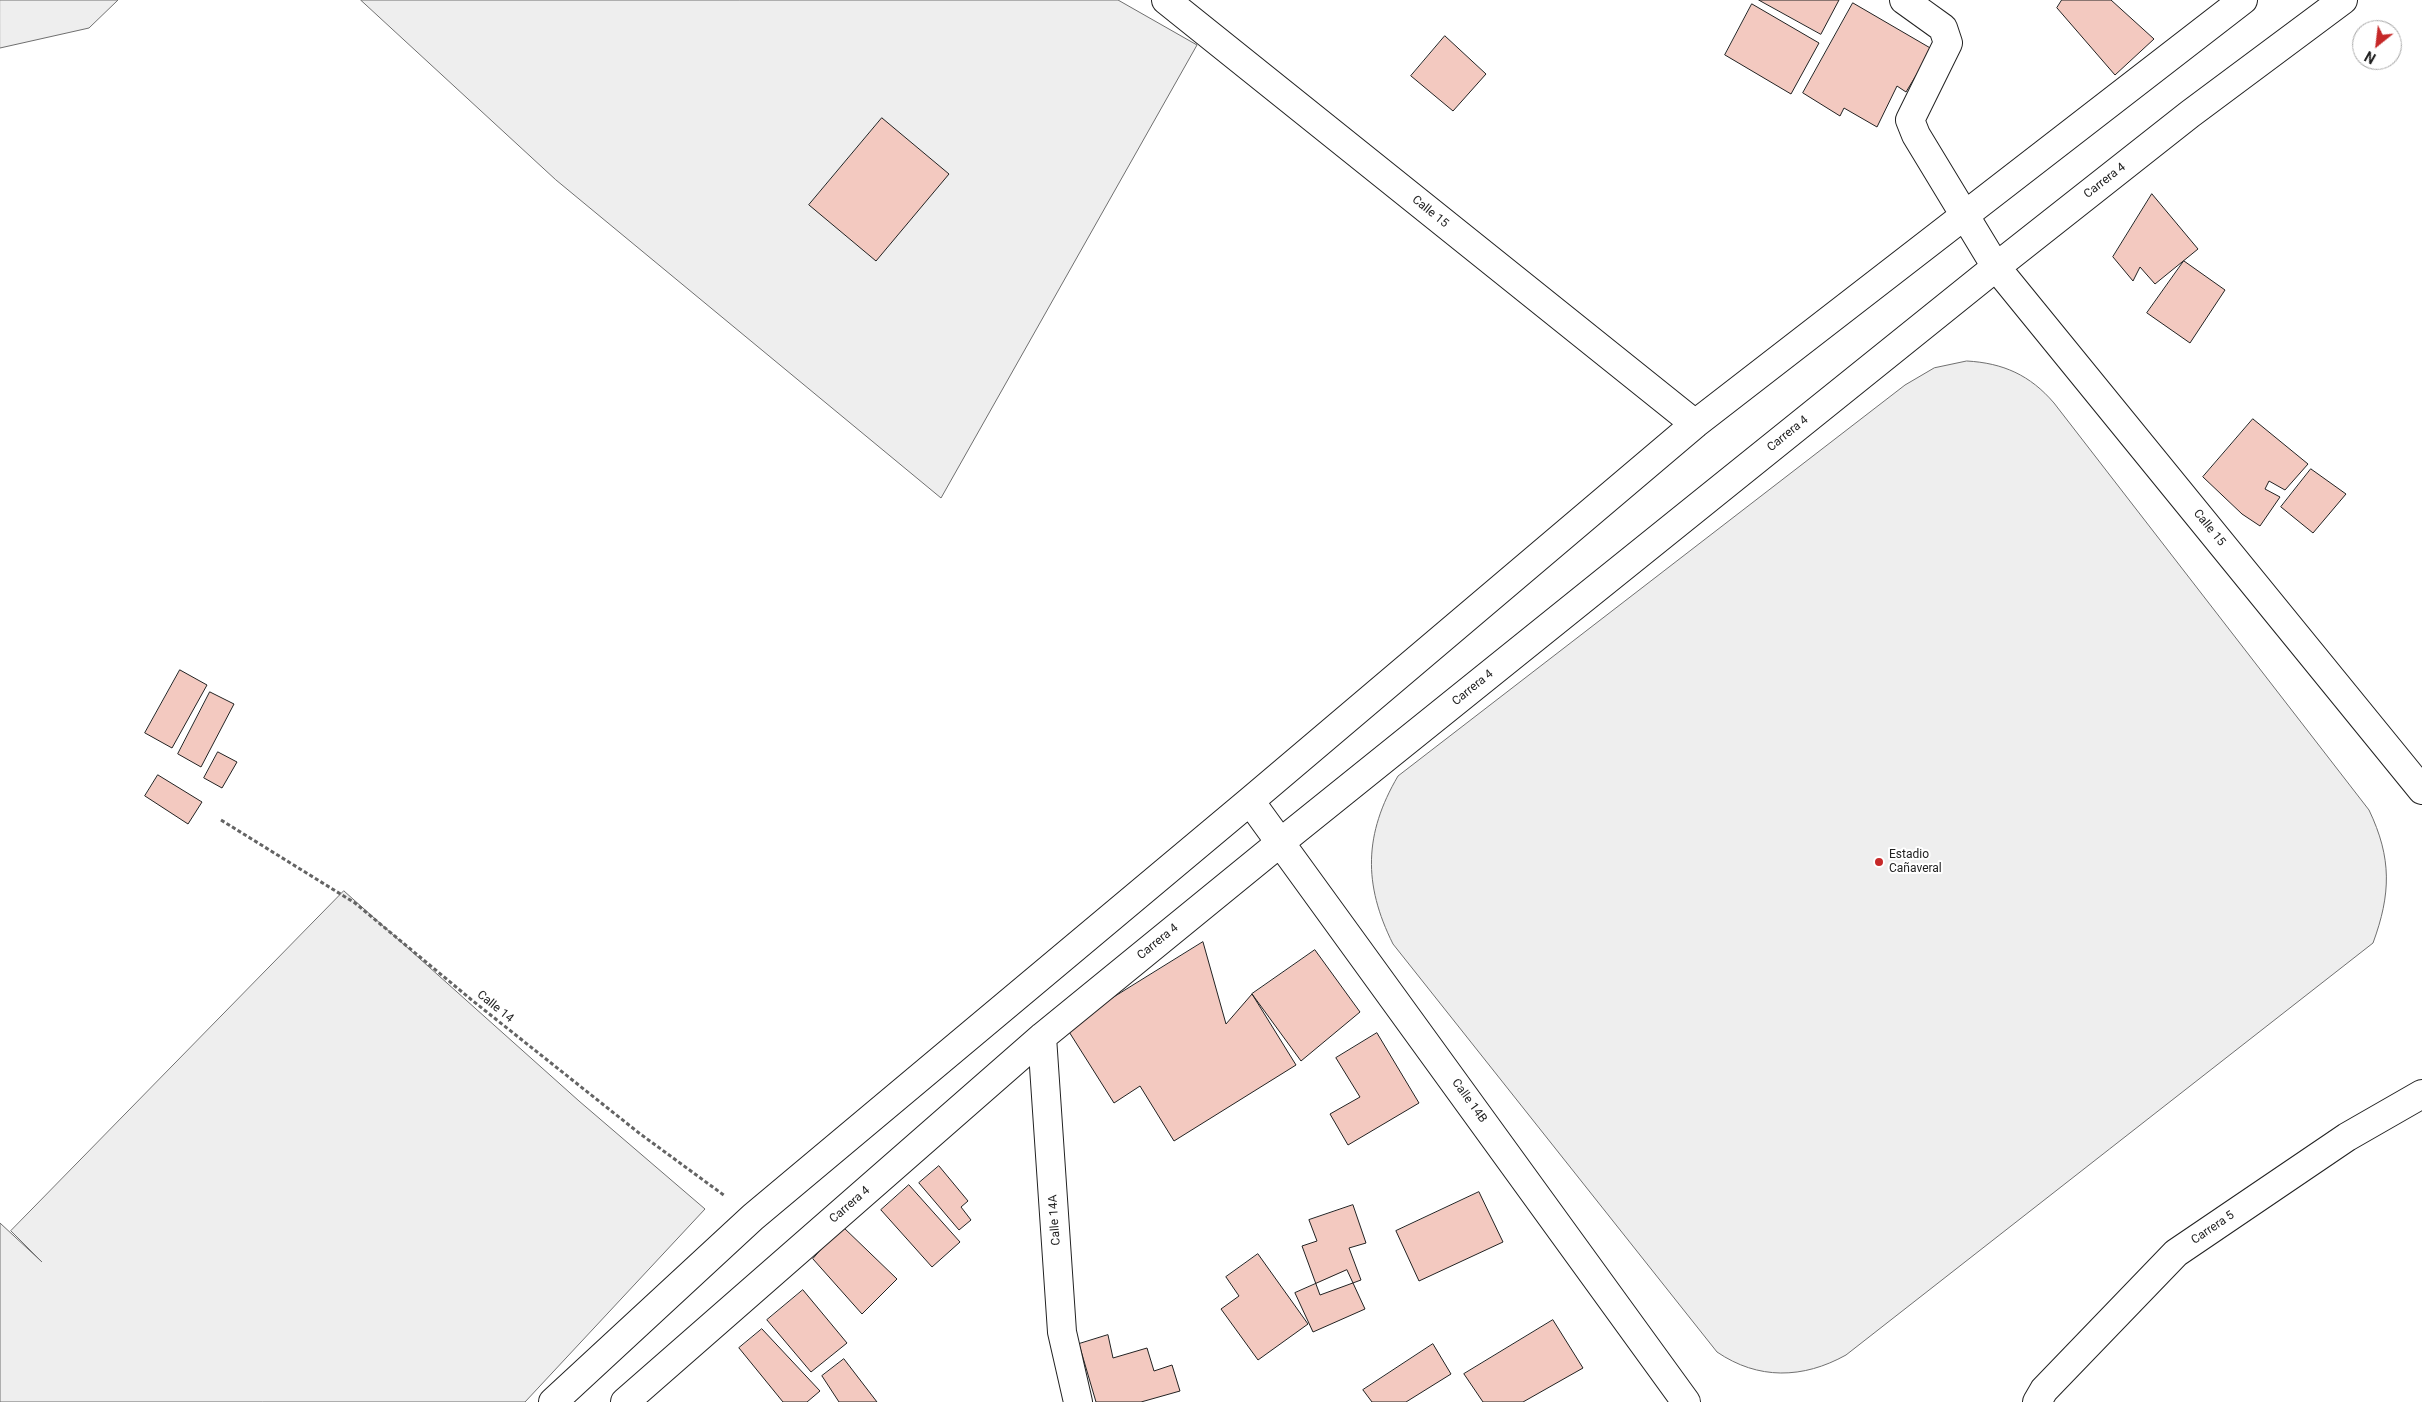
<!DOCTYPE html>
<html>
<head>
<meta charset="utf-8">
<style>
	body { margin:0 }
	#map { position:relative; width:2422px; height:1402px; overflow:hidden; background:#fff; font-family:Roboto,sans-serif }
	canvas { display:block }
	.north { position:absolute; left:2352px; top:20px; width:50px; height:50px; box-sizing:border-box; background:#fff; border:1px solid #a7a7a7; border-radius:50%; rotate:209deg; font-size:14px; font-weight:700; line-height:20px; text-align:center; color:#222 }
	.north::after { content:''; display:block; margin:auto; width:18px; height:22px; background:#c62828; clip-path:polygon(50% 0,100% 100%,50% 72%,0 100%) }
</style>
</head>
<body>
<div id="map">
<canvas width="2422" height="1402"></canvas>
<div class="north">N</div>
</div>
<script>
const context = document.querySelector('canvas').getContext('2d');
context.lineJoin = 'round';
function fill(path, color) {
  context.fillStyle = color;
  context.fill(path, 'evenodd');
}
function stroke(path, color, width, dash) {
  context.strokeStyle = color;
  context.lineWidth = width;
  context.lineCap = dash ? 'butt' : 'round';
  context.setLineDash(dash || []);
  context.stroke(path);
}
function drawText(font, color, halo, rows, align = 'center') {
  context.font = font + ' Roboto,sans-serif';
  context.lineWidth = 4;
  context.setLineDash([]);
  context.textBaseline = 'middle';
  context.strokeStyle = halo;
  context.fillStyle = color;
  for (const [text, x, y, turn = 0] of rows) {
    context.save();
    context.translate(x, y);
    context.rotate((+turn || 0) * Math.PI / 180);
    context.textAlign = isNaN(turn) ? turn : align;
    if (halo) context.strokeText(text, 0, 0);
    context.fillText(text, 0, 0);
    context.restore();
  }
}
const green = new Path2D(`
	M0,0H118L89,28L0,48Z
	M361,0H1118L1197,45L941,498L556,180Z
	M1967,361C2003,363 2030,375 2054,403L2369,810C2392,858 2391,894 2373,943L1846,1355C1803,1379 1758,1380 1717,1352L1393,944C1363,884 1364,834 1398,776L1905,385L1934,368Z
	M344,891L579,1101L705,1209L525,1402H0V1223L42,1262L11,1231Z`);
fill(green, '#eee');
stroke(green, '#6f6f6f', 1);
const building = new Path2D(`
	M1759,0H1839L1821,34Z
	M2062,0H2111L2154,39L2115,75L2057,8Z
	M1853,3L1932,49L1906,92L1897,86L1877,127L1844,108L1840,116L1803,93Z
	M1752,4L1819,43L1791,94L1725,55Z
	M1445,36L1486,74L1453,111L1411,76Z
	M882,118L949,174L876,261L809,205Z
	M2152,194L2198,249L2155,284L2140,267L2133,281L2113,257Z
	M2184,261L2225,290L2190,343L2147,313Z
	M2253,419L2308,464L2285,490L2269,481L2265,489L2280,497L2260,526L2242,514L2203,477Z
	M2311,469L2346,494L2313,533L2281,507Z
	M180,670L207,685L172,748L145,733Z
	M210,692L234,704L201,767L178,754Z
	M218,752L237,762L222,788L204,778Z
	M158,775L202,802L188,824L145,796Z
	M1203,942L1226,1024L1252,994L1296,1065L1174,1141L1140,1086L1114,1103L1066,1027Z
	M1315,950L1360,1012L1301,1061L1252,994Z
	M1377,1033L1419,1103L1348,1145L1330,1114L1360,1097L1336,1058Z
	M939,1166L968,1201L961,1207L971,1220L959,1230L919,1183Z
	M909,1185L960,1242L932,1267L881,1210Z
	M1479,1192L1503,1242L1419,1281L1396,1231Z
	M1353,1205L1366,1243L1349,1248L1361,1280L1320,1295L1302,1246L1317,1241L1309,1220Z
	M842,1226L897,1279L862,1314L813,1259Z
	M1258,1254L1308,1324L1258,1360L1221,1309L1239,1296L1226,1277Z
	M1347,1270L1365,1309L1313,1332L1295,1293Z
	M803,1290L847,1343L811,1372L767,1320Z
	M1553,1320L1583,1368L1523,1402H1483L1464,1374Z
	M762,1329L820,1391L807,1402H783L739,1348Z
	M1108,1335L1113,1358L1147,1348L1154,1371L1172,1365L1180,1391L1141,1402H1096L1079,1344Z
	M1433,1344L1451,1374L1406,1402H1372L1363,1390Z
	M844,1359L877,1402H839L822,1376Z`);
fill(building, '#f3c9c0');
stroke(building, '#222', 1);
const minor = new Path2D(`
	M1166,0L1695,424
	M1904,0L1943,28L1948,43L1910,120L1916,135L1996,267L2422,790
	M1250,801L1686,1402
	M1042,1037L1062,1332L1078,1402
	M553,1402L753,1217L1250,801L1695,424L2243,0
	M625,1402L1042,1037L1281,842L1996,267L2190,114L2343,0`);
const secondary = new Path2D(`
	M2037,1402L2044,1390L2176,1253L2347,1137L2422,1094`);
stroke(minor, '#222', 30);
stroke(secondary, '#222', 30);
stroke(new Path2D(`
	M221,820L355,903L473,1001L639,1133L725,1196`), '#646464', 3, [4, 2.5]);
stroke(minor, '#fff', 28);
stroke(secondary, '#fff', 28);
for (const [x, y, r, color] of [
	[1879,862,5,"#c62828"]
]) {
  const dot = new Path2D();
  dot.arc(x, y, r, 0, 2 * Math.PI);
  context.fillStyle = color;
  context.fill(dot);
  stroke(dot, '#fff', 2);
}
drawText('12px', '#222', '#fff', [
	["Carrera 4",2105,181,-38],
	["Calle 15",1430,212,39],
	["Carrera 4",1788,434,-39],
	["Calle 15",2209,528,51],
	["Carrera 4",1473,688,-39],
	["Carrera 4",1158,942,-39],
	["Calle 14",495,1007,39],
	["Calle 14B",1469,1101,54],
	["Carrera 4",850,1205,-41],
	["Calle 14A",1055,1220,-94],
	["Carrera 5",2213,1228,-34]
]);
drawText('12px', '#222', '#fff', [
	["Estadio",1889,855],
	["Cañaveral",1889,869]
], 'left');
</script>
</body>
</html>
